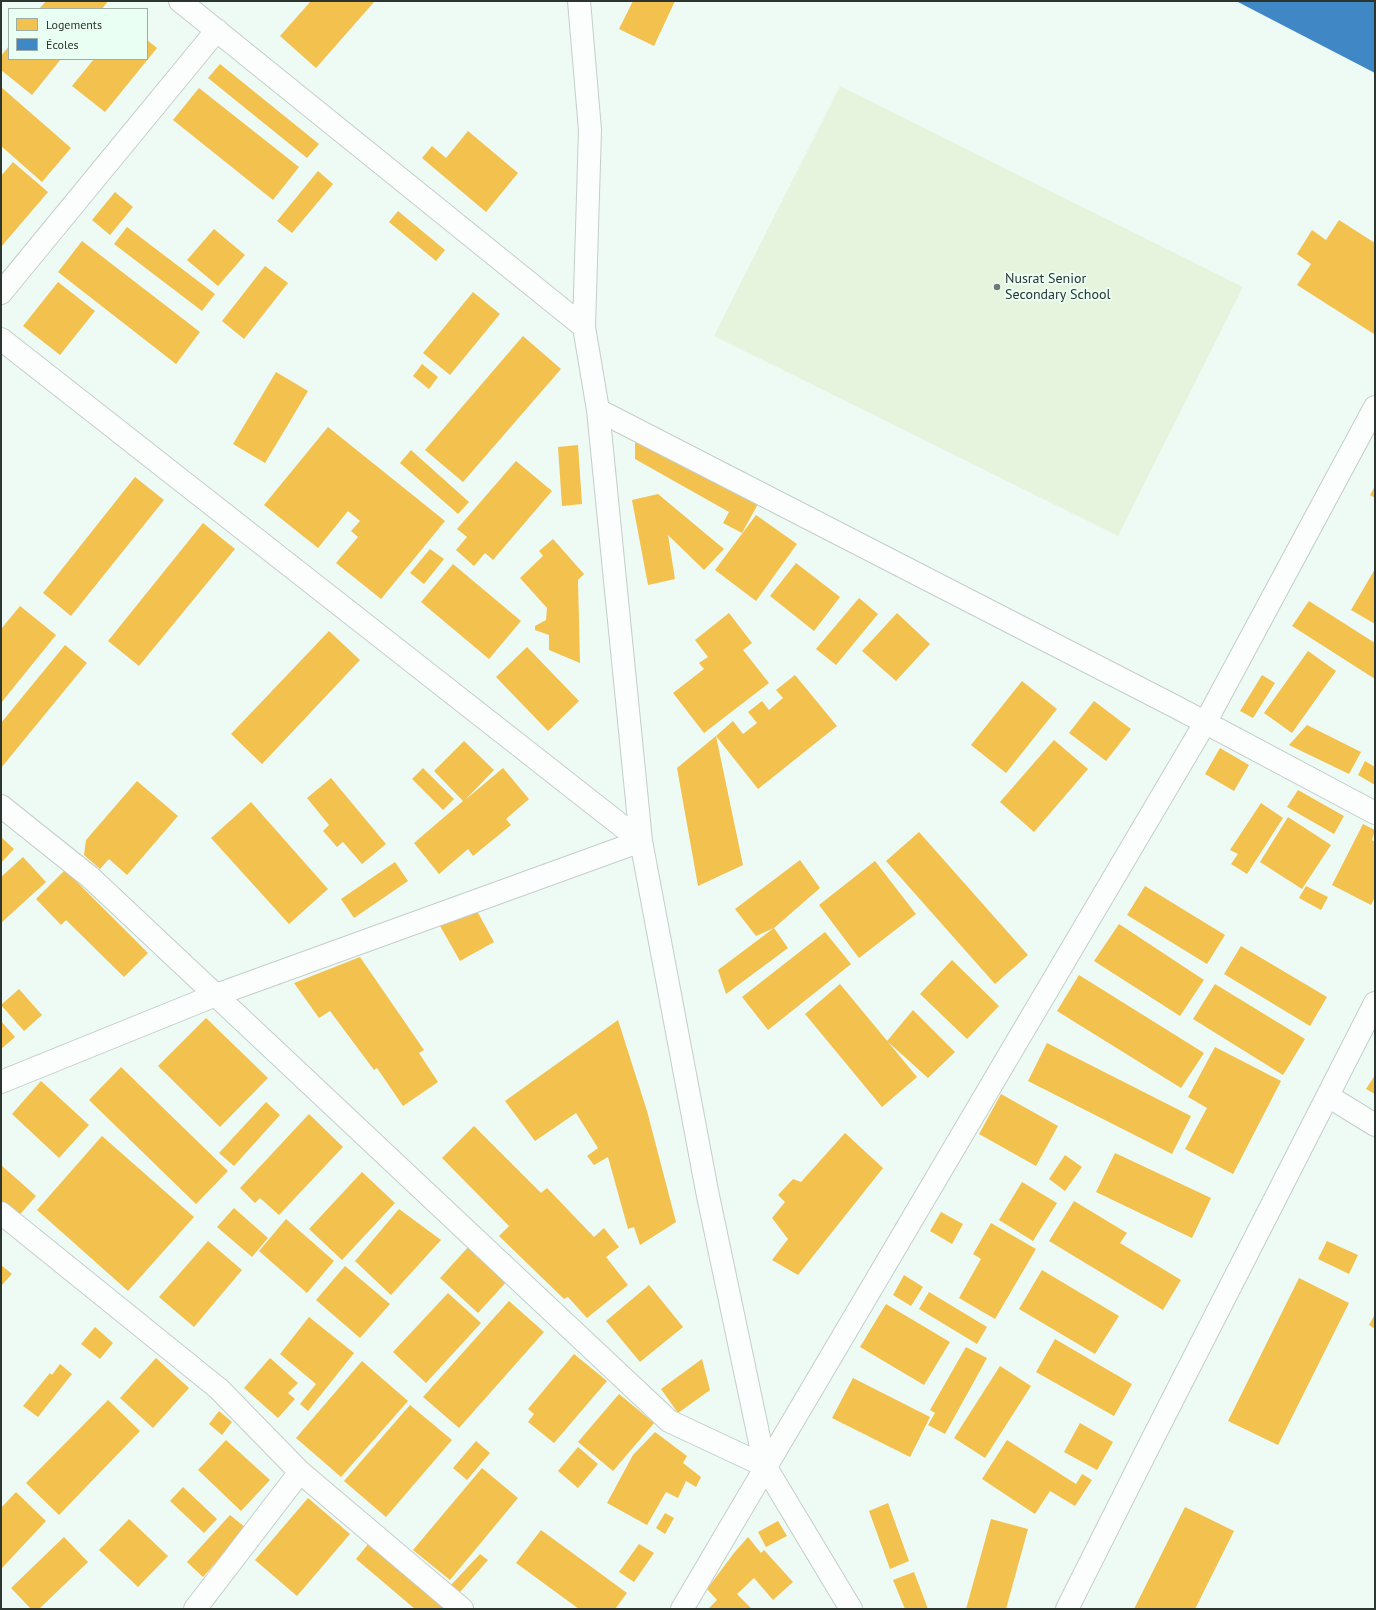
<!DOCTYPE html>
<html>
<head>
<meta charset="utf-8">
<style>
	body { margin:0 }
	#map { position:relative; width:1376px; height:1610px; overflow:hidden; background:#eefaf4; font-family:"PT Sans",sans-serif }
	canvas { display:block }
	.frame { position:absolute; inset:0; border:2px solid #2d3531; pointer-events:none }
	.legend { position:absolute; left:8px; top:8px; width:140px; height:52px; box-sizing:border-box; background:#e9fff4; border:1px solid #9eaea6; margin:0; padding:5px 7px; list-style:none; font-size:12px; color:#2d3531 }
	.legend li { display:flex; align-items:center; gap:8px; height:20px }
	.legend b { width:20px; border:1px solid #9eaea6 }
</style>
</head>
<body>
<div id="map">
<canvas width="1376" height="1610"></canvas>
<div class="frame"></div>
<ul class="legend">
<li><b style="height:11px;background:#f2c14e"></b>Logements</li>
<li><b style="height:11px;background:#3f88c5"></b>Écoles</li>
</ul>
</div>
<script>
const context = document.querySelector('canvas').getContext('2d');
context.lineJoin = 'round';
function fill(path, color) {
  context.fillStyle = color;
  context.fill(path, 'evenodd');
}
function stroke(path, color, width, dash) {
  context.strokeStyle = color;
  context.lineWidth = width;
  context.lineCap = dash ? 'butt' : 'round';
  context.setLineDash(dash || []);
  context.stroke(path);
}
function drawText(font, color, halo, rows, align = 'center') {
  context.font = font + ' "PT Sans",sans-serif';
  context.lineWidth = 4;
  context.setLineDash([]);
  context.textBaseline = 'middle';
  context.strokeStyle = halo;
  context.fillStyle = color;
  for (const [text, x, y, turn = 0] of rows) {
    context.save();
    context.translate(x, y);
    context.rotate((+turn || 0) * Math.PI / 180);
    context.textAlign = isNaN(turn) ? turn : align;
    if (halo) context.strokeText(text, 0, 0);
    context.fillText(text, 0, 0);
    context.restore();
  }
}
fill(new Path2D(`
	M840,86L1243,287L1118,536L714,336Z`), '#e6f4dd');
fill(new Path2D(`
	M46,1H108L102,9H39Z
	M311,1H375L316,68L280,36Z
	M633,1H675L654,46L619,29Z
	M147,40L157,48L105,112L72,86L94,59H147Z
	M9,46V59H61L32,95L1,70V56Z
	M220,64L319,144L307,158L208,78Z
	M1,87L71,148L42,182L1,146Z
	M199,88L299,167L273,200L173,120Z
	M468,131L518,173L486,212L422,158L432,146L446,158Z
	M13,162L48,192L1,247V176Z
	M318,171L333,184L292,233L277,221Z
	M115,192L133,207L110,235L92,220Z
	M398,211L445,250L436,261L389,222Z
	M1339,220L1375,243L1374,334L1297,285L1311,264L1297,254L1312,230L1326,240Z
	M127,227L215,294L202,311L114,244Z
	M214,229L245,255L218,286L187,260Z
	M82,241L200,332L176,364L58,272Z
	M265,266L288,283L244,339L222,321Z
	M58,282L95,311L60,355L23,326Z
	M473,292L500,314L450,375L423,353Z
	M523,336L561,369L463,482L425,450Z
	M422,364L438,377L429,389L413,376Z
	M276,372L308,391L265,463L233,444Z
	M328,427L445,521L381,599L336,563L358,537L351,531L360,521L348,511L318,548L264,505Z
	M635,436L758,504L742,533L723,523L729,512L635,459Z
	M578,445L582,504L562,506L558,447Z
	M411,450L469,502L458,514L400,463Z
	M516,461L552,491L493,560L485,553L474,566L456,550L467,537L457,529Z
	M135,477L164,500L71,616L43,593Z
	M1375,486V498L1370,495Z
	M658,494L724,549L704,570L668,535L675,579L648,585L632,500Z
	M756,515L797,544L756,601L715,570Z
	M203,523L235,549L139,666L108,641Z
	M553,539L584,574L578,580L580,663L549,650V635L535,630V626L546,620L547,608L520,578L543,556L539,551Z
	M430,549L444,559L424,584L410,573Z
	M796,563L840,597L814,631L770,596Z
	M453,564L521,621L489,659L421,602Z
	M1375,569V624L1351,610Z
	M859,598L878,614L836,665L816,649Z
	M1309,601L1375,643V679L1292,626Z
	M20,606L56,635L1,703V629Z
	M729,613L752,643L743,650L769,683L704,733L673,693L704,669L699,663L708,657L695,640Z
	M897,613L930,644L896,681L862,651Z
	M329,631L360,660L262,764L231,734Z
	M65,645L87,663L1,768V723Z
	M527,647L579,701L548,731L496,677Z
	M1308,651L1336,671L1292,733L1264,713Z
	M795,675L837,726L758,789L716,736L733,721L743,734L757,723L748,712L762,701L769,710L783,698L776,690Z
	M1262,675L1275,683L1253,718L1240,711Z
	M1022,681L1057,709L1006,773L971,745Z
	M1094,701L1131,729L1106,761L1069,733Z
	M1307,725L1361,752L1349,774L1289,745Z
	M716,736L743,865L698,886L677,768Z
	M1054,740L1088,769L1034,832L1000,802Z
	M464,741L494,770L465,800L503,768L529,799L506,819L511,825L473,856L468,849L439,874L414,843L463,801L434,771Z
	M1220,748L1249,765L1234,791L1205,774Z
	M1365,761L1375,767V785L1358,775Z
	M423,768L454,799L443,810L412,779Z
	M331,778L386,844L362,864L343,842L337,847L323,831L329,825L307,798Z
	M137,781L178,816L127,875L109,859L100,869L84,855L86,840Z
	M1298,790L1344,816L1334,834L1287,807Z
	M251,802L328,889L289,924L211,838Z
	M1261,803L1283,818L1247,874L1231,864L1238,854L1230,850Z
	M1288,817L1331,845L1302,889L1260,862Z
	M1363,824L1375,830L1372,840L1375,842V897L1371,905L1332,885Z
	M919,832L1028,955L995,984L886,861Z
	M1,837L14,849L1,863Z
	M23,857L46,882L1,923V877Z
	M800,860L820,888L774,928L756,936L735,909Z
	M875,861L916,914L859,958L819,905Z
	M395,862L408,881L354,918L341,899Z
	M65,870L148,953L124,977L66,920L61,925L36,899Z
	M1145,886L1225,935L1207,964L1127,915Z
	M1306,886L1328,897L1321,910L1299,898Z
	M477,911L494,942L460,961L440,926Z
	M1119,924L1204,980L1180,1016L1094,961Z
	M774,928L788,948L726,994L718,970Z
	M825,932L851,964L768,1030L742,997Z
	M1241,946L1327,997L1310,1026L1224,974Z
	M360,957L424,1050L419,1053L438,1082L403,1106L377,1068L374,1070L330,1011L319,1018L294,983Z
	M952,960L999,1006L967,1039L920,994Z
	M1079,975L1204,1053L1181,1088L1057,1011Z
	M840,984L917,1077L882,1107L805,1014Z
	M1215,984L1305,1039L1283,1075L1193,1019Z
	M19,989L42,1015L24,1031L1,1005Z
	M913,1010L955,1052L928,1078L887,1041Z
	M206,1018L268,1078L220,1127L158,1066Z
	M618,1020L647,1111L676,1222L640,1245L634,1227L628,1229L608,1157L594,1165L587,1156L598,1148L576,1113L535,1141L505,1101Z
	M1,1021L15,1037L1,1049Z
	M1047,1043L1191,1116L1172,1154L1028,1081Z
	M1215,1047L1281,1081L1233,1174L1185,1149L1207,1108L1188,1097Z
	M121,1067L228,1171L196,1204L89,1100Z
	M1375,1075V1094L1366,1089Z
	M41,1081L89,1125L59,1158L12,1114Z
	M1001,1094L1058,1126L1036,1166L979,1134Z
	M266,1102L280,1115L234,1166L219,1153Z
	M309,1114L343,1147L279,1215L260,1198L255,1203L240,1188Z
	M474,1126L541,1193L547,1188L594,1237L604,1228L619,1247L606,1257L628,1285L587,1318L568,1297L564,1299L499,1236L509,1226L442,1158Z
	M845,1133L883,1168L798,1275L772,1260L788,1239L772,1218L785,1202L778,1195L793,1179L801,1182Z
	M102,1136L194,1217L128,1291L37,1210Z
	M1115,1153L1211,1198L1192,1238L1096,1192Z
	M1065,1155L1082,1167L1065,1191L1049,1179Z
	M1,1165L36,1196L16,1219L1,1206Z
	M362,1172L395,1203L342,1260L309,1229Z
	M1022,1182L1057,1203L1033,1241L999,1220Z
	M1074,1201L1127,1233L1120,1243L1181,1280L1163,1310L1049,1241Z
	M234,1208L268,1238L252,1257L217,1227Z
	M399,1209L441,1240L391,1295L355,1261Z
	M941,1212L963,1224L952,1244L930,1231Z
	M286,1219L334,1261L307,1293L259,1251Z
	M991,1223L1036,1249L995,1319L959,1298L981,1259L973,1254Z
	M208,1241L242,1270L194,1327L159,1297Z
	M1327,1241L1358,1255L1349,1274L1318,1259Z
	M471,1244L509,1279L478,1313L440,1278Z
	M1,1265L12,1274L1,1286Z
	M345,1266L390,1304L360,1338L316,1300Z
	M1042,1270L1119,1316L1095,1354L1019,1309Z
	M904,1275L923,1287L911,1306L893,1295Z
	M1299,1278L1349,1303L1278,1445L1228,1421Z
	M649,1285L683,1327L640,1362L606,1321Z
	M929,1292L987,1327L977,1344L919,1309Z
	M448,1293L481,1323L426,1383L393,1352Z
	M509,1301L544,1332L459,1428L423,1397Z
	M886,1304L950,1342L924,1385L860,1347Z
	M1375,1314V1329L1369,1325Z
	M309,1317L354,1353L308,1411L300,1404L316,1384L280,1354Z
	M95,1327L113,1343L100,1359L81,1344Z
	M1055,1339L1132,1384L1114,1416L1036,1372Z
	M966,1347L987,1358L945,1434L928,1425L935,1413L930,1410Z
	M574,1354L607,1381L554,1443L528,1422L534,1414L528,1409Z
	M156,1358L189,1388L153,1428L120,1398Z
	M270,1358L298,1383L288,1393L295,1399L278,1418L244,1388Z
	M702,1359L710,1390L678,1413L661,1389Z
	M362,1361L408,1401L341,1477L296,1438Z
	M60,1364L72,1374L38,1417L23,1406L50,1373L52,1375Z
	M1000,1366L1031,1386L985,1458L954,1438Z
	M853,1378L930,1417L910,1457L832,1418Z
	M619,1394L654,1423L613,1471L578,1442Z
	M108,1400L140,1431L59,1515L26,1483Z
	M410,1405L452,1440L386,1517L344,1481Z
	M219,1411L232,1422L222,1435L209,1424Z
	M1080,1423L1113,1442L1097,1470L1064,1452Z
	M655,1432L687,1456L683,1463L701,1477L696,1487L686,1481L678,1498L666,1492L647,1525L607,1503L633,1455Z
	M226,1440L270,1480L241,1511L198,1470Z
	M1007,1440L1076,1484L1082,1474L1092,1480L1075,1506L1050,1491L1035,1514L982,1479Z
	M476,1441L490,1453L467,1480L453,1468Z
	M578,1447L598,1464L578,1488L558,1471Z
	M482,1468L518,1498L450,1580L413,1550Z
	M183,1487L217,1519L204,1533L170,1501Z
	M16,1492L46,1521L1,1569V1508Z
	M308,1498L350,1534L297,1596L255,1560Z
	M888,1503L909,1561L890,1569L869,1511Z
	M1185,1507L1234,1531L1195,1609H1134Z
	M665,1513L674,1518L665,1534L656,1528Z
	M230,1515L246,1528L203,1577L187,1562Z
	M129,1519L168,1556L138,1587L99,1550Z
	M991,1519L1028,1529L1006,1609H966Z
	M778,1521L787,1536L766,1547L758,1532Z
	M541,1530L627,1593L615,1609H579L516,1563Z
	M64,1537L88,1562L39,1609H31L11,1588Z
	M748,1537L761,1553L764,1550L793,1582L773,1600L754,1578L737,1594L752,1609H708L717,1600L707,1589L734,1553Z
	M373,1538L457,1609H415L356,1559Z
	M639,1544L654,1553L634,1582L619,1572Z
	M480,1554L488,1560L460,1592L451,1585Z
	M914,1572L928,1609H905L893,1580Z`), '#f2c14e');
fill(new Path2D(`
	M1236,1H1375V73Z`), '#3f88c5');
const street = new Path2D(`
	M180,1L584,327
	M579,1L590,130L584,327L598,410L641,841L707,1191L765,1466L851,1609
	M1,293L217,30
	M1,339L641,841
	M598,410L1176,707L1375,813
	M1,806L90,877L669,1421L765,1466
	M1,1082L216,995L641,841
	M1328,1096L1375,1125
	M1,1213L219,1389L300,1472L462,1609
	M195,1609L300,1472
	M682,1609L1205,723L1375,407
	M1067,1609L1154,1436L1375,1003`);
stroke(street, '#c5cec9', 24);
stroke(street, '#fcfefd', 22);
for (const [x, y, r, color] of [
	[997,287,4,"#717a75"]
]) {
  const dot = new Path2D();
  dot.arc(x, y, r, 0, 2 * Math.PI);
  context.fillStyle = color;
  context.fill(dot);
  stroke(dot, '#e9fff4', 1.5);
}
drawText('14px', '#2d3531', '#e9fff4', [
	["Nusrat Senior",1005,279],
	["Secondary School",1005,295]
], 'left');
</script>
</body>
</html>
